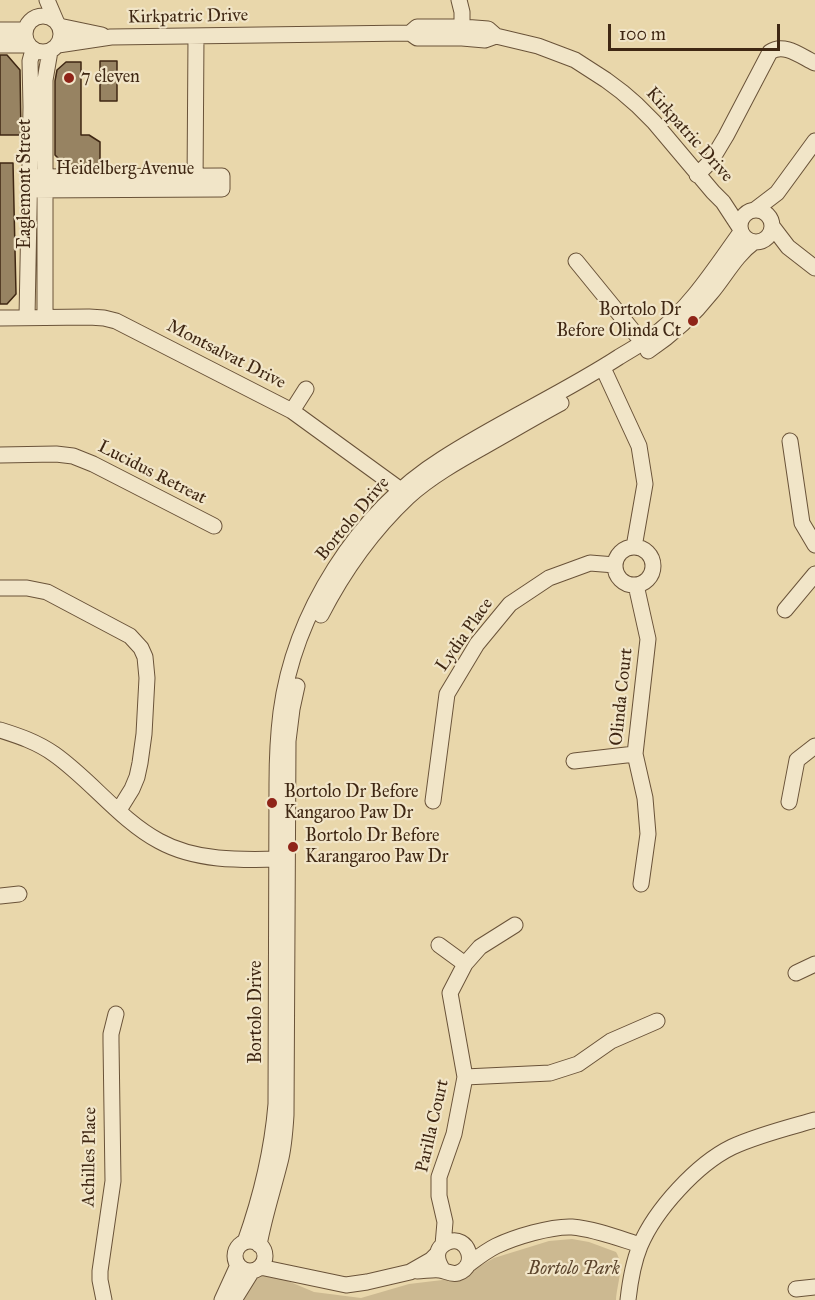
<!DOCTYPE html>
<html>
<head>
<meta charset="utf-8">
<style>
	body { margin:0 }
	#map { position:relative; width:815px; height:1300px; overflow:hidden; background:#e9d7ab; font-family:"IM FELL Great Primer",serif }
	canvas { display:block }
	.scale { position:absolute; left:608px; top:24px; width:172px; height:27px; box-sizing:border-box; border:3px solid #3f2713; border-top:0; padding-left:8px; font-size:18px; line-height:21px; white-space:nowrap; color:#3f2713; -webkit-text-stroke:4px #f1e5c8; paint-order:stroke }
</style>
</head>
<body>
<div id="map">
<canvas width="815" height="1300"></canvas>
<div class="scale">100 m</div>
</div>
<script>
const context = document.querySelector('canvas').getContext('2d');
context.lineJoin = 'round';
function fill(path, color) {
  context.fillStyle = color;
  context.fill(path, 'evenodd');
}
function stroke(path, color, width, dash) {
  context.strokeStyle = color;
  context.lineWidth = width;
  context.lineCap = dash ? 'butt' : 'round';
  context.setLineDash(dash || []);
  context.stroke(path);
}
function drawText(font, color, halo, rows, align = 'center') {
  context.font = font + ' "IM FELL Great Primer",serif';
  context.lineWidth = 4.5;
  context.setLineDash([]);
  context.textBaseline = 'middle';
  context.strokeStyle = halo;
  context.fillStyle = color;
  for (const [text, x, y, turn = 0] of rows) {
    context.save();
    context.translate(x, y);
    context.rotate((+turn || 0) * Math.PI / 180);
    context.textAlign = isNaN(turn) ? turn : align;
    if (halo) context.strokeText(text, 0, 0);
    context.fillText(text, 0, 0);
    context.restore();
  }
}
fill(new Path2D(`
	M572,1239L589,1242L616,1252C625,1267 617,1283 616,1300H243L255,1267L314,1292L361,1298L409,1284L459,1278L494,1258L549,1241Z`), '#ccb991');
const building = new Path2D(`
	M0,55H7L20,70L21,135H0Z
	M100,61H117V101H100Z
	M66,62H81V135H89L100,142V167H67L55,155V81L57,70Z
	M0,163H13L16,294L7,304H0Z`);
fill(building, '#978362');
stroke(building, '#3f2713', 1.5);
const minor = new Path2D(`
	M47,0L56,21
	M459,0L462,12V27
	M25 34a18 18 0 1 1 36 0a18 18 0 1 1-36 0Z
	M59,26L102,35
	M0,30H25
	M410,33L417,38H462L485,40L496,36
	M0,45H28
	M58,45L111,37L410,33L417,27H462L488,29L496,36L538,46L575,60L606,80L622,92L637,105L654,122L713,192L723,202L740,228
	M697,175L711,161L726,136L770,52C784,42 802,57 815,63
	M195,186L196,36
	M29,190L222,189V176L30,177
	M756,209L777,193L815,141
	M740 226a16 16 0 1 1 32 0a16 16 0 1 1-32 0Z
	M772,226L788,247L815,268
	M576,261L647,348
	M27,317L31,107L30,61L33,50
	M45,317V80L50,51
	M0,318L89,317L104,318L116,321L292,411L409,496
	M648,351C672,335 693,316 711,293C726,275 736,255 754,242
	M603,368L639,446L645,484L634,547
	M292,411L306,389
	M790,441L802,523L815,545
	M0,455L56,454L73,456L93,464L214,526
	M615 566a19 19 0 1 1 38 0a19 19 0 1 1-38 0Z
	M636,585L648,639L635,754L645,798L648,834L641,884
	M0,588H27L47,592L130,636L141,648L145,657L147,678L144,734L140,763L137,777L132,789L119,810
	M785,610L815,574
	M321,615C343,572 372,531 408,497C430,477 458,461 485,446C510,432 535,417 561,403
	M0,730C19,736 37,742 54,754C91,780 120,820 159,841C197,862 243,860 284,859
	M574,761L635,754
	M433,801L447,694L477,644L510,604L549,578L590,563L615,565
	M789,802L797,760L815,746
	M0,896L19,894
	M439,945L465,964
	M796,973L815,964
	M465,1077L550,1073L578,1064L611,1041L657,1021
	M235 1256a15 15 0 1 1 30 0a15 15 0 1 1-30 0Z
	M245,1242C261,1197 272,1152 276,1104L277,784C277,760 278,736 281,712C294,613 358,512 442,459C499,422 562,394 619,357C632,349 645,342 657,333C692,305 715,268 741,232
	M259,1245C264,1217 273,1190 280,1162C284,1147 285,1131 286,1115L288,741L292,709L297,686
	M443,1245L445,1222L439,1196V1177L454,1134L465,1077L450,993L465,964L480,947L515,925
	M469,1264C477,1258 486,1251 496,1246C515,1237 551,1226 572,1227C595,1229 618,1238 640,1245
	M260,1267L346,1285L367,1282L410,1272L431,1260L437,1254
	M417,1271C424,1271 433,1269 440,1270C447,1271 451,1275 458,1273C479,1266 468,1234 448,1242C434,1248 436,1260 443,1270
	M796,1289L815,1287
	M104,1300L100,1280V1271L113,1181L111,1042V1034L116,1014
	M222,1300L238,1265
	M234,1300L252,1271
	M628,1300C630,1282 633,1263 640,1246C655,1210 697,1164 732,1147C758,1135 787,1128 815,1120`);
stroke(minor, '#6a5339', 17);
stroke(minor, '#f1e5c8', 15);
for (const [x, y, r, color] of [
	[69,78,6,"#8f2418"],
	[693,321,6,"#8f2418"],
	[272,803,6,"#8f2418"],
	[293,847,6,"#8f2418"]
]) {
  const dot = new Path2D();
  dot.arc(x, y, r, 0, 2 * Math.PI);
  context.fillStyle = color;
  context.fill(dot);
  stroke(dot, '#f1e5c8', 2);
}
drawText('18px', '#3f2713', '#f1e5c8', [
	["Kirkpatric Drive",188,17,-1],
	["Kirkpatric Drive",689,135,48],
	["Heidelberg Avenue",125,170],
	["Eaglemont Street",26,184,-90],
	["Montsalvat Drive",226,355,27],
	["Lucidus Retreat",152,473,27],
	["Bortolo Drive",353,519,-50],
	["Lydia Place",465,635,-55],
	["Olinda Court",622,697,-84],
	["Bortolo Drive",257,1012,-90],
	["Parilla Court",433,1126,-77],
	["Achilles Place",90,1157,-89]
]);
drawText('18px', '#3f2713', '#f1e5c8', [
	["7 eleven",81,78],
	["Bortolo Dr",681,311,"right"],
	["Before Olinda Ct",681,332,"right"],
	["Bortolo Dr Before",284,793],
	["Kangaroo Paw Dr",284,814],
	["Bortolo Dr Before",305,837],
	["Karangaroo Paw Dr",305,858]
], 'left');
drawText('italic 18px', '#5b442c', '#f1e5c8', [
	["Bortolo Park",574,1270]
]);
</script>
</body>
</html>
